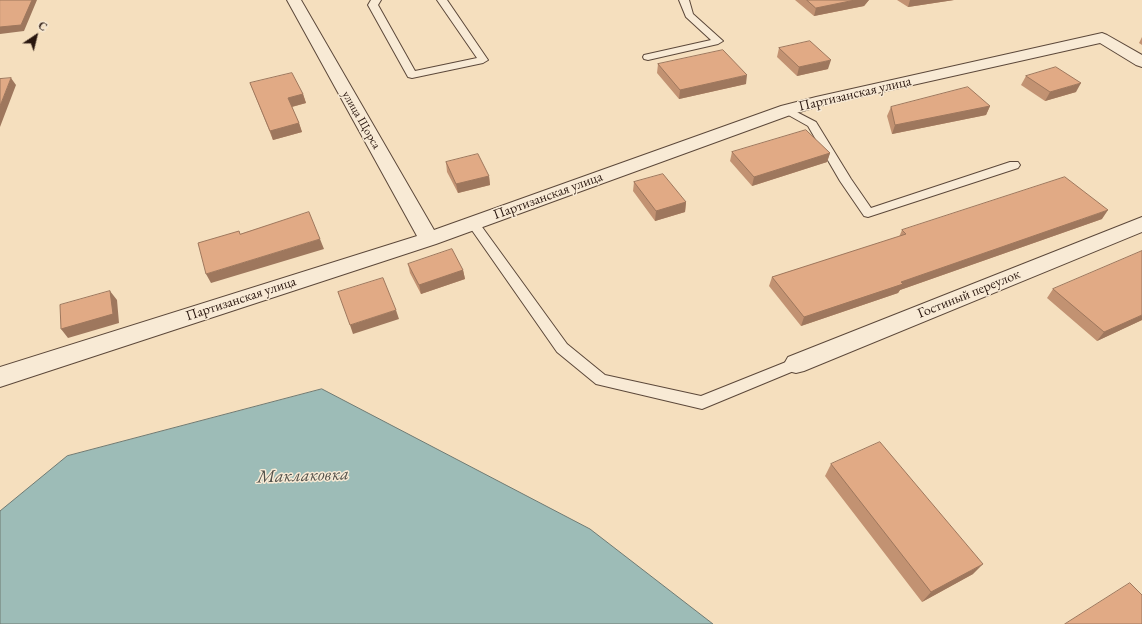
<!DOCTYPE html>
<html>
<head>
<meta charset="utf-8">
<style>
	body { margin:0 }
	#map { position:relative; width:1142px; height:624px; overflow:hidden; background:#f5dfbe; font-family:"EB Garamond",serif }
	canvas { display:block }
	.north { position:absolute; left:16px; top:16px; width:40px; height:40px; -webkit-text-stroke:3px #f8ead5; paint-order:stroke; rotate:35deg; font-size:11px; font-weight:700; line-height:16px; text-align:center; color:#29160e }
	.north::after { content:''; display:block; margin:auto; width:14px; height:18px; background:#29160e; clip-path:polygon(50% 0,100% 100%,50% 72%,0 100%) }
</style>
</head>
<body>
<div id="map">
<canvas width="1142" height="624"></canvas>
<div class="north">С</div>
</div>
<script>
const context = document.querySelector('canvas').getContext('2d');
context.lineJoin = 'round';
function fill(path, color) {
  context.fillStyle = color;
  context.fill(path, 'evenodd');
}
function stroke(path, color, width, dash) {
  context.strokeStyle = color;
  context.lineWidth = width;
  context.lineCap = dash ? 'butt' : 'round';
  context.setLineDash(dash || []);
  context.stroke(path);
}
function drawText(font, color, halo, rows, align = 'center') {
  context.font = font + ' "EB Garamond",serif';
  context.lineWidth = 3;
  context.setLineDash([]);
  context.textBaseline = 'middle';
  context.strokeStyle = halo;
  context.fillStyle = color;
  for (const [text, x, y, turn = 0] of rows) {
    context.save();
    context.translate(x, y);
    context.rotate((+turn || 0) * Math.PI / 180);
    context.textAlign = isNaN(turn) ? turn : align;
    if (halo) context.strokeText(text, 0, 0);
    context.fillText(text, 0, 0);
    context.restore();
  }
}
const water = new Path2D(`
	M322,389L590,529L713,624H0V511L67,456Z`);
fill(water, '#9dbcb7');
stroke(water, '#6f7a73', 1);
const lane = new Path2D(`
	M371,0H381L378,5L415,71L477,58L437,0H447L488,60L483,63L412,78L408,77L368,5Z
	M679,0H689L693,14L723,41L718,44L648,60L644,59L643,57L644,55L711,40L686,17Z
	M787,107L816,122L851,179L871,208L1010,162H1018L1020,165L1018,168L868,217L864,216L840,181L808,126L783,112L782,110Z
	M473,219L477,220L567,344L605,375L701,396L796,358L801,360L803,364L801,368L702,409L596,384L557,352L469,226L467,223L469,220Z`);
const street = new Path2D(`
	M287,0H301L434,230L781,106L816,97L1102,33L1107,35L1142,55V67L1136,65L1100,43L819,106L793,114L436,244L0,387V367L417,236Z
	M1142,217V232L804,371L796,373L788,371L784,364L788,357Z`);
stroke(lane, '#5c483a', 2);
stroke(street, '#5c483a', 2);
fill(lane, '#f8ead5');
fill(street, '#f8ead5');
fill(new Path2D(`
	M795,0H869L864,6L814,16Z
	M897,0H954L908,7Z
	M1142,37V45L1139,43Z
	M779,48L828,69L797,76L777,57Z
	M658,64L746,84L679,99L657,73Z
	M1026,76L1076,92L1045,101L1021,85Z
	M250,83L303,94L306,103L292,107L299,123L302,132L273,140Z
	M990,106L986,115L892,134L887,116L891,107Z
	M732,152L830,153L827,162L752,186L730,161Z
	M446,162L489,176L490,185L458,193L447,172Z
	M634,182L686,202L685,212L655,221L633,191Z
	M1102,219L900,290L898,293L801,326L769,286L772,277L899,237L902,230Z
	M408,264L463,270L465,279L421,294L410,273Z
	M1053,289L1142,320L1097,341L1047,298Z
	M831,464L973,574L922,602L825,476Z`), '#c29272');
fill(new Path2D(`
	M32,0H37L24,31L0,34V27Z
	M855,0H869L864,6L814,16L816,8Z
	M910,0H954L908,7Z
	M831,60L828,69L797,76L799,67Z
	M747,75L746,84L679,99L680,90Z
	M11,78L16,85L0,127V106Z
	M1081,83L1076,92L1045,101L1050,92Z
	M303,94L306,103L291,107L288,98Z
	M990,106L986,115L892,134L895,125Z
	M299,123L302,132L273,140L270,131Z
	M830,153L827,162L752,186L754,177Z
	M489,176L490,185L458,193L456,184Z
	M686,202L685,212L655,221L656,211Z
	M1108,210L1102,219L900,290L898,293L801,326L804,317L901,282Z
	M320,239L324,249L211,283L206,274Z
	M463,270L465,279L421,294L419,285Z
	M110,291L117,300L119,323L68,338L61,329Z
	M396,310L399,319L353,334L350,325Z
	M1142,315V320L1097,341L1104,332Z
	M983,564L973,574L922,602L931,592Z`), '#9e775d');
const building = new Path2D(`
	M0,0H32L21,25L0,27Z
	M807,0H855L816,8Z
	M810,41L831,60L799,67L779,48Z
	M723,50L747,75L680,90L658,64Z
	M1056,67L1081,83L1050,92L1026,76Z
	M292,73L303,94L288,98L299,123L270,131L250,83Z
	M11,78L0,106V79Z
	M968,87L990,106L895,125L891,107Z
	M806,130L830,153L754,177L732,152Z
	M478,154L489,176L456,184L446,162Z
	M663,174L686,202L656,211L634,182Z
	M1065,177L1108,210L901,282L903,284L804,317L772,277L906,234L902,230Z
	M309,212L320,239L206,274L198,243L239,231L240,234Z
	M452,249L463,270L419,285L408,264Z
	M1142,251V315L1104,332L1053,289Z
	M383,278L396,310L350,325L338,292Z
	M110,291L113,314L61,329L60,305Z
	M880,442L983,564L931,592L831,464Z
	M1130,583L1142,595V624H1065Z`);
fill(building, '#e1aa85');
stroke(building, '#9e775d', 1);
drawText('12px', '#29160e', '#f8ead5', [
	["улица Щорса",361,120,60]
]);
drawText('14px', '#29160e', '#f8ead5', [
	["Партизанская улица",855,94,-13],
	["Партизанская улица",548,196,-20],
	["Гостиный переулок",969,294,-22],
	["Партизанская улица",241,299,-18]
]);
drawText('italic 18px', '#525049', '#f8ead5', [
	["Маклаковка",303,476,-2]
]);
</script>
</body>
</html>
